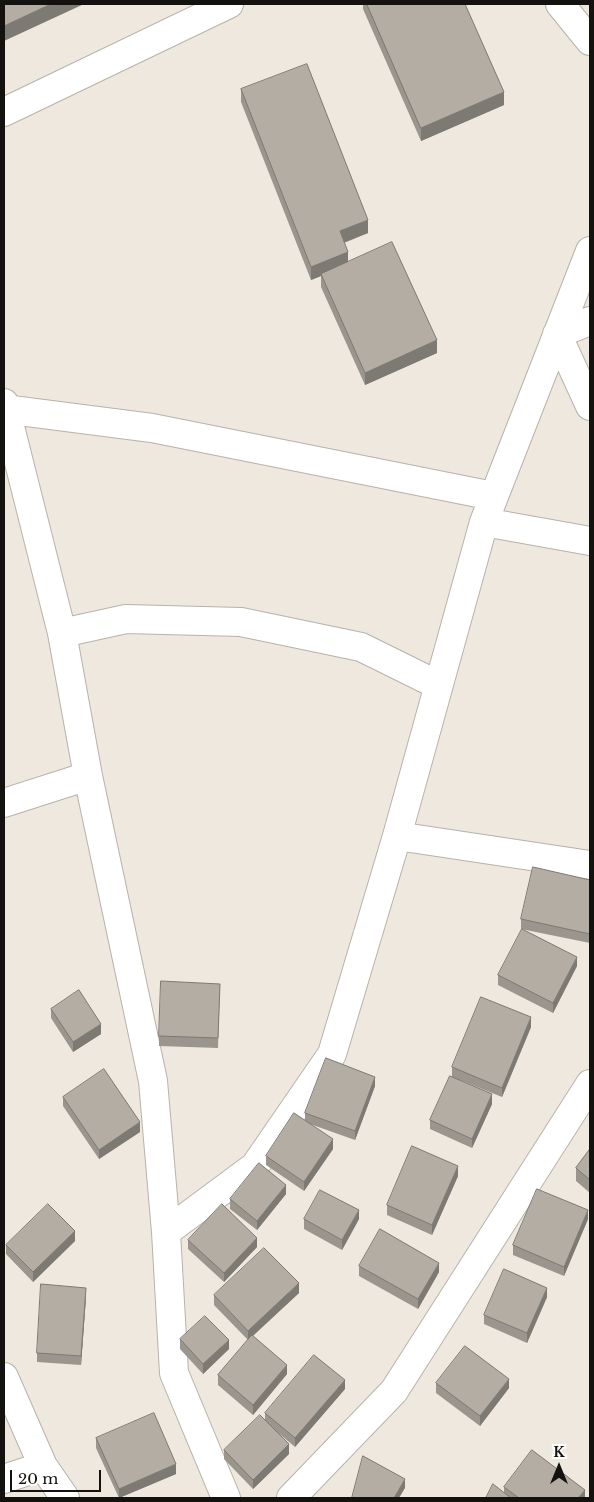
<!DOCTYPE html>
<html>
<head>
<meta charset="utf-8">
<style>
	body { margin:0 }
	#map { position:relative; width:594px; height:1502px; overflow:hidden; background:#eee8df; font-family:"Libre Baskerville",serif }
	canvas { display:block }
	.frame { position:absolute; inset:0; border:5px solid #14120f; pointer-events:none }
	.north { position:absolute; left:534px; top:1442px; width:50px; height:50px; -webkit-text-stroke:4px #fff; paint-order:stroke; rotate:0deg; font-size:14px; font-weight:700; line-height:20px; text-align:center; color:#14120f }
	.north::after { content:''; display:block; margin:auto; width:18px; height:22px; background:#14120f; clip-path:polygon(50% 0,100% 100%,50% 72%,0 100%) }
	.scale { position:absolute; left:10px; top:1470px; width:91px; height:22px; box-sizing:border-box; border:2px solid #14120f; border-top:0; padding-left:6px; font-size:15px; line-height:18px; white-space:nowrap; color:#14120f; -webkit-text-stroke:4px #fff; paint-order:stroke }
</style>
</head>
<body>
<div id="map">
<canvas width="594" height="1502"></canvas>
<div class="frame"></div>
<div class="north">K</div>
<div class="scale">20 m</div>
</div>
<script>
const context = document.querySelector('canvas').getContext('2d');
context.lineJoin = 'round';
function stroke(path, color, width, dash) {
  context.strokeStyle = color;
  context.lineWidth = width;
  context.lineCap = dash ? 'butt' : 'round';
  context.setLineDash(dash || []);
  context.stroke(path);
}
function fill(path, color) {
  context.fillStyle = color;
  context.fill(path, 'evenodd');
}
const street = new Path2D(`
	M560,4L590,41
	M4,112L229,4
	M590,321L557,334L590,406
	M4,403L62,633L88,776L153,1081L166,1232L174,1373L226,1498
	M4,409L152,428L493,496
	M484,522L590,541
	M62,633L126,619L241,622L361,647L438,685
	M4,803L88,776
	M397,836L590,865
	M166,1232L255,1166L332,1054L397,836L484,522L590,251
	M4,1377L43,1466L65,1498
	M4,1479L43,1466
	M291,1498L394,1391L590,1084`);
stroke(street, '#b8b2a9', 30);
stroke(street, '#fff', 28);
fill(new Path2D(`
	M363,4H465L504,105L421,141L363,9Z
	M241,89L368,233L344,243L348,261L437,353L365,385L321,287V276L311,280L241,102Z
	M590,880V943L521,929V919Z
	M577,966L553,1013L498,985V975Z
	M220,984L218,1048L159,1046V1036Z
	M51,1009L101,1034L73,1052L51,1018Z
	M531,1027L502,1097L460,1080L492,1104L472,1148L430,1129V1120L452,1076V1067Z
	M375,1086L355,1140L310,1124L333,1149L304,1191L266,1165V1156L305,1121V1113Z
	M63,1097L140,1132L99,1159L63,1106Z
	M590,1149V1193L576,1181V1168Z
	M458,1176L432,1235L387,1215V1205Z
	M286,1194L257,1230L230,1209V1199Z
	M304,1219H359L342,1250L304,1229Z
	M588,1219L564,1276L513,1255V1245Z
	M188,1240L257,1247L224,1282L188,1249Z
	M75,1241L33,1282L6,1254V1245Z
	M359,1266L439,1272L418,1309L359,1276Z
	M299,1293L253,1336L287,1374L253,1415L218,1385V1375L248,1340L214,1305V1295Z
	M86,1297L81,1365L37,1362V1353Z
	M547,1297L527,1343L484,1324V1315Z
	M180,1339L229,1349L203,1374L180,1349Z
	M436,1383L509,1388L480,1426L436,1393Z
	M345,1389L295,1447L276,1431L289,1454L253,1489L224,1459V1450L265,1420V1413Z
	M96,1438L176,1474L119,1498L96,1448Z
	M504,1487L585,1498H486L504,1493Z`), '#9a958d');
fill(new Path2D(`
	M51,4H84L4,41V26Z
	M504,92V105L421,141V128Z
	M368,220V233L340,244V231Z
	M348,252V265L321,274V276L311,280V267Z
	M437,340V353L365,385V373Z
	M577,957V966L553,1013V1003Z
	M531,1017V1027L502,1097V1088Z
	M101,1024V1034L73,1052V1042Z
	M375,1077V1086L355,1140V1131Z
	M492,1094V1104L472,1148V1139Z
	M140,1122V1132L99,1159V1150Z
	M333,1139V1149L304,1191V1182Z
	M458,1166V1176L432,1235V1225Z
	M286,1185V1194L257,1230V1221Z
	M359,1210V1219L342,1250V1240Z
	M588,1210V1219L564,1276V1267Z
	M75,1231V1241L33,1282V1272Z
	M257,1238V1247L224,1282V1273Z
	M439,1263V1272L418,1309V1299Z
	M299,1283V1293L248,1340V1331Z
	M86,1288V1297L81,1365V1356Z
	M547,1288V1297L527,1343V1333Z
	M229,1340V1349L203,1374V1364Z
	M287,1365V1374L253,1415V1405Z
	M509,1379V1388L480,1426V1416Z
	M345,1380V1389L295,1447V1438Z
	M289,1444V1454L253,1489V1480Z
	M176,1464V1474L119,1498V1489Z
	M405,1479V1488L399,1498H394Z
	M585,1490V1498H578Z`), '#7d7973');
const building = new Path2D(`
	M4,4H51L4,26Z
	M367,4H465L504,92L421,128Z
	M307,64L368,220L340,231L348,252L311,267L241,89Z
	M392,242L437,340L365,373L321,274Z
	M533,867L590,880V934L521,919Z
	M522,929L577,957L553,1003L498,975Z
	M161,981L220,984L218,1038L159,1036Z
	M79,990L101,1024L73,1042L51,1009Z
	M481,997L531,1017L502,1088L452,1067Z
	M326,1058L375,1077L355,1131L305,1113Z
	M104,1069L140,1122L99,1150L63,1097Z
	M450,1076L492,1094L472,1139L430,1120Z
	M294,1113L333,1139L304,1182L266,1156Z
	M412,1146L458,1166L432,1225L387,1205Z
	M590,1149V1180L576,1168Z
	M259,1163L286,1185L257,1221L230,1199Z
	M537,1189L588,1210L564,1267L513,1245Z
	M320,1190L359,1210L342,1240L304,1219Z
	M48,1204L75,1231L33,1272L6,1245Z
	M222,1204L257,1238L224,1273L188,1240Z
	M380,1229L439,1263L418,1299L359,1266Z
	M264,1248L299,1283L248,1331L214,1295Z
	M504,1269L547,1288L527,1333L484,1315Z
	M41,1284L86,1288L81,1356L37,1353Z
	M205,1316L229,1340L203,1364L180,1339Z
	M252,1335L287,1365L253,1405L218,1375Z
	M465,1346L509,1379L480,1416L436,1383Z
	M314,1355L345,1380L295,1438L265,1413Z
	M154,1413L176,1464L119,1489L96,1438Z
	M260,1415L289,1444L253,1480L224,1450Z
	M532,1450L585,1490L578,1498H519L504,1487Z
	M363,1456L405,1479L394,1498H352Z
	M493,1484L511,1498H486Z`);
fill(building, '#b3ada4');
stroke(building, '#7d7973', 1);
</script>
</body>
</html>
